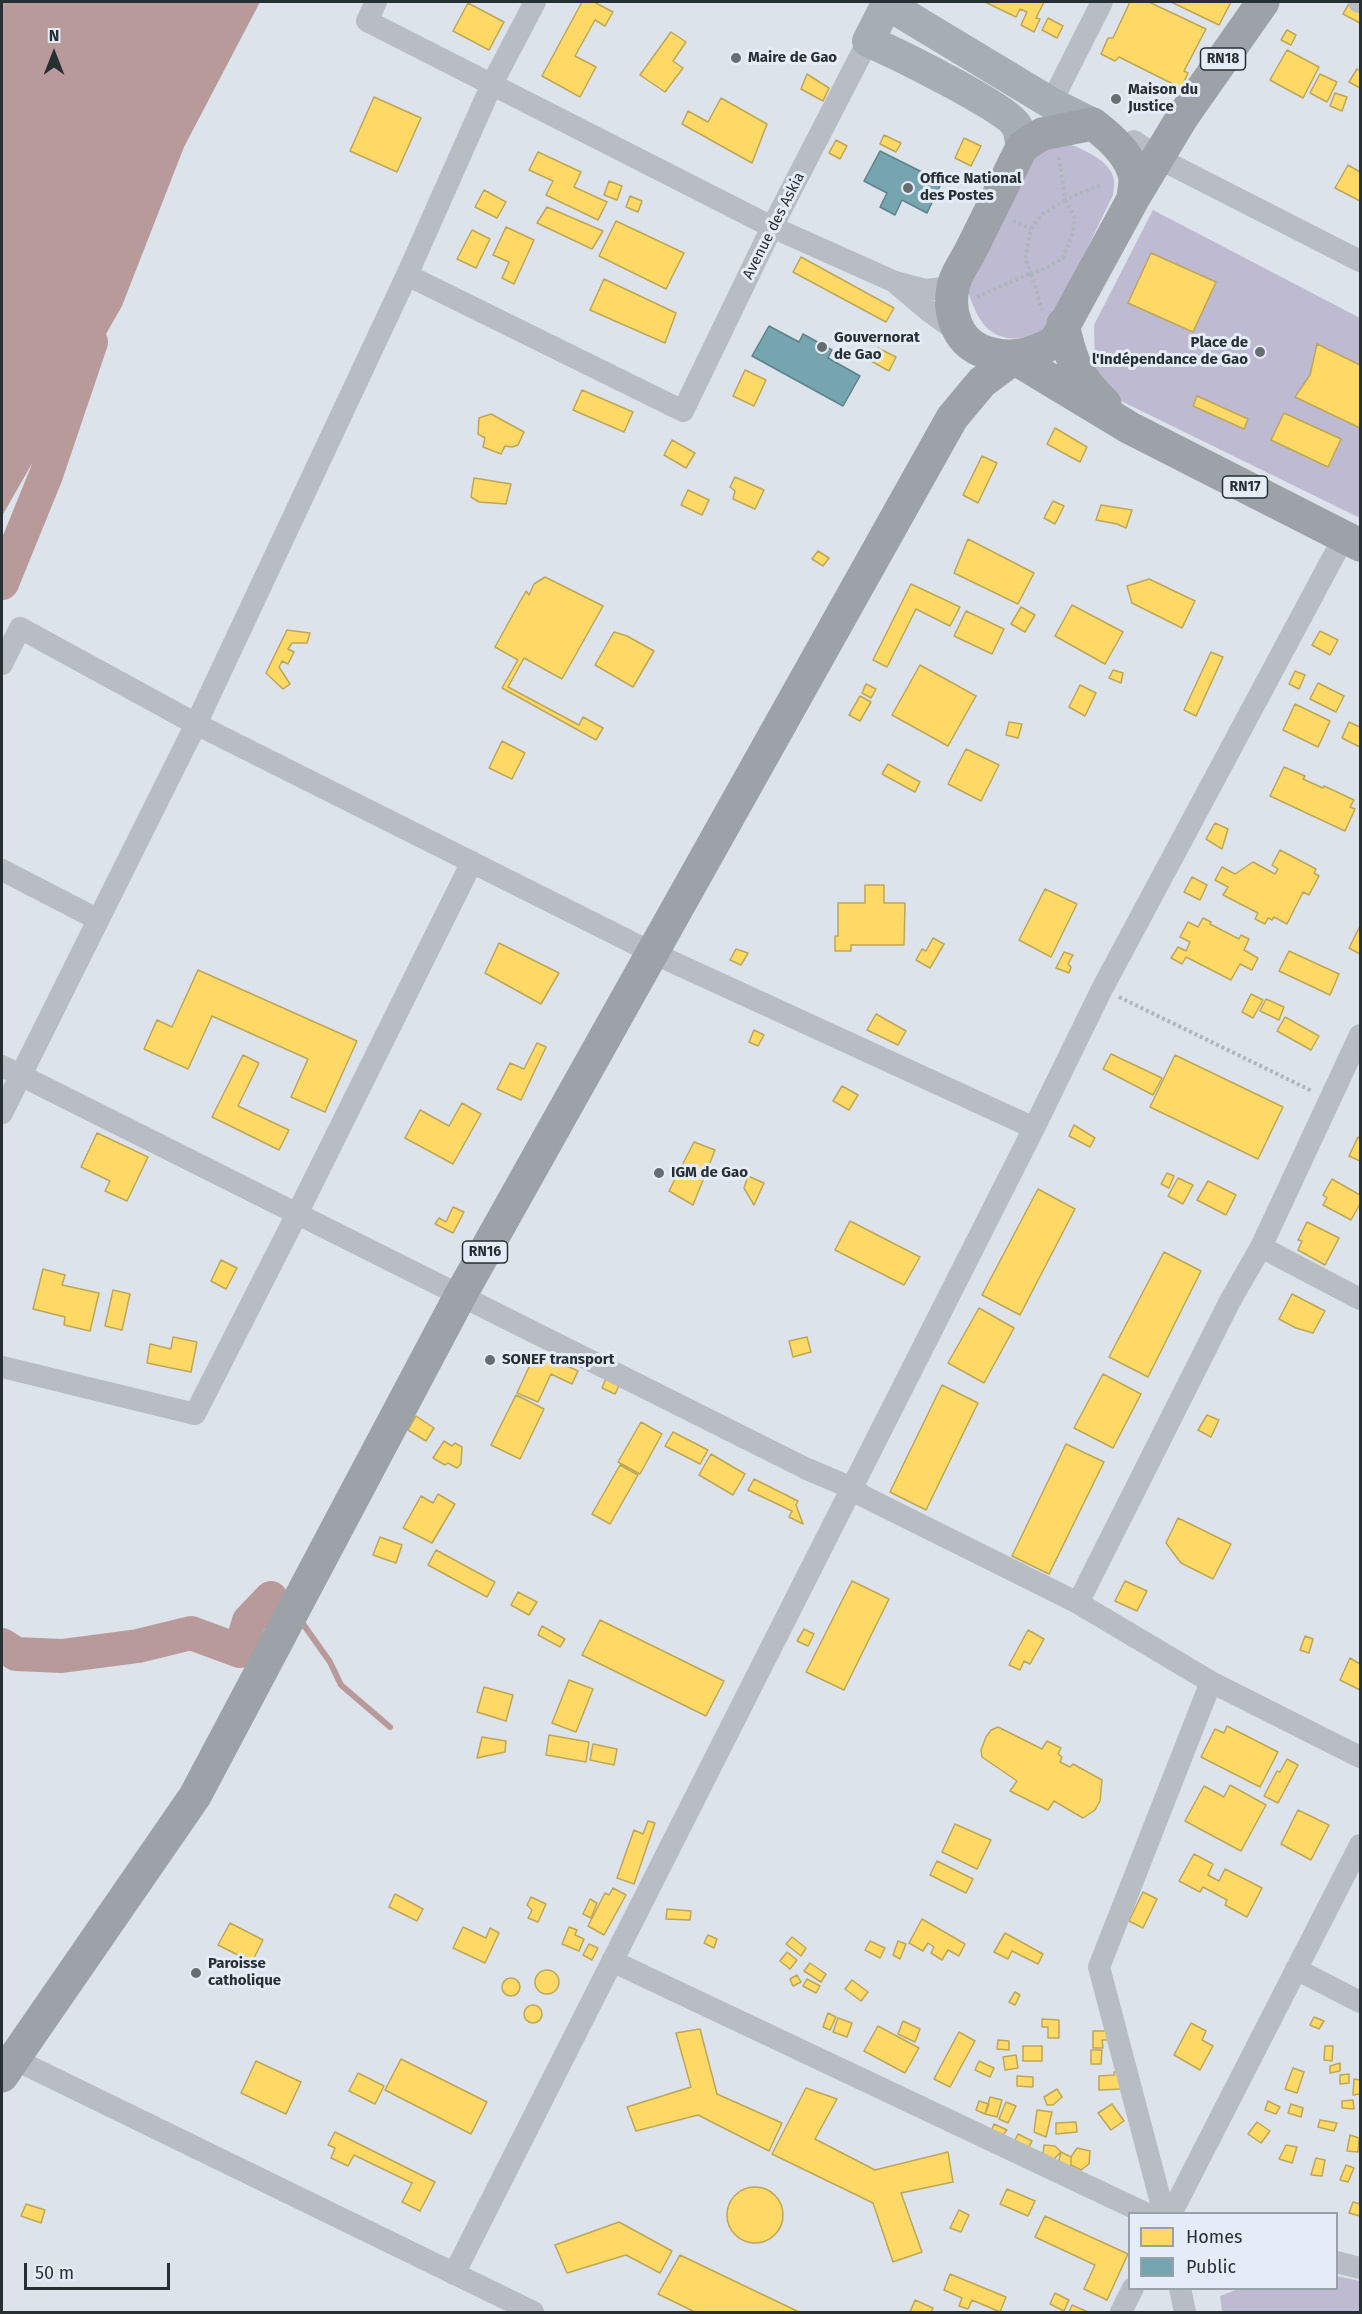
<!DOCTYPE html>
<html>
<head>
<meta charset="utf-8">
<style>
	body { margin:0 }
	#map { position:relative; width:1362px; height:2314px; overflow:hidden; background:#dde3ea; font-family:"Fira Sans",sans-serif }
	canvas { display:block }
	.frame { position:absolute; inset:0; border:3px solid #262f32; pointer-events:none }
	.legend { position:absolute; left:1128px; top:2212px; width:210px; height:78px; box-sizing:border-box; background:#e4edf7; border:2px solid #98a1a8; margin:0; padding:8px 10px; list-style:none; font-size:18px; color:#262f32 }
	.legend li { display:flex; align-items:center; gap:12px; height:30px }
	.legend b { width:30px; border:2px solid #98a1a8 }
	.north { position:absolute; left:24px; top:24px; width:60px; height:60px; -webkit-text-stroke:4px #e4edf7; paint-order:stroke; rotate:0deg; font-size:16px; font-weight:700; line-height:24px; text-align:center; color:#262f32 }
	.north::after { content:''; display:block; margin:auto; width:21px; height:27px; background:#262f32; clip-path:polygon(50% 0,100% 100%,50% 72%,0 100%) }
	.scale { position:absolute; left:24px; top:2263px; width:146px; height:27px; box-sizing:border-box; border:3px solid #262f32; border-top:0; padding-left:8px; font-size:18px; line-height:21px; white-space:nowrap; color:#262f32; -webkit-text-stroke:4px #e4edf7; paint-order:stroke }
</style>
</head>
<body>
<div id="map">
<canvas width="1362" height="2314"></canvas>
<div class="frame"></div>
<ul class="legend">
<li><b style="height:16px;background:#ffd966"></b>Homes</li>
<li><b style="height:16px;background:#76a5af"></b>Public</li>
</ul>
<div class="north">N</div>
<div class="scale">50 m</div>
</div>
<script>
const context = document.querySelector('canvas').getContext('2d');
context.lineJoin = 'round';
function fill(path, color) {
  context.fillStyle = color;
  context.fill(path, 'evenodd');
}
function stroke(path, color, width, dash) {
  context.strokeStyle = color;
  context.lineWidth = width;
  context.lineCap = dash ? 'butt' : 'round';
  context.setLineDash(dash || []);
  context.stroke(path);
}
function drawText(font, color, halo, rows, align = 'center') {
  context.font = font + ' "Fira Sans",sans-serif';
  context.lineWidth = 6;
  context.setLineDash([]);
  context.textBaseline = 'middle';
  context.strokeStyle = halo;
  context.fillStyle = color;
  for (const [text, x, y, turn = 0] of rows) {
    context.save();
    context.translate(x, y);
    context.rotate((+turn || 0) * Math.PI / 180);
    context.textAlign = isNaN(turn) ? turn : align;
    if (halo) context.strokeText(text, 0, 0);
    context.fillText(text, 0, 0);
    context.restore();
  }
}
fill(new Path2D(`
	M1062,141C1079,148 1111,159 1114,180C1115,185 1113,191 1113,195L1048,329C1040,332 1030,337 1021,338C988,342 976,317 968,291L1032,157Z
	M1153,210L1360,318V518L1117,399L1095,370L1094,325Z
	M1337,2276L1360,2281V2312H1222L1220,2296L1238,2289L1336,2288Z`), '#bebad1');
fill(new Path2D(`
	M2,2H260L184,147L122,306L2,516Z`), '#b99a9b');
const homes = new Path2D(`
	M582,2H594L613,12L605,26L595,20L575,56L596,67L580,97L542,76Z
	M985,2H1044L1036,18L1040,19L1034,32L1021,25L1027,12L1020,9L1016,17Z
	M1130,2H1149L1206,29L1184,71L1188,73L1181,88L1119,57L1115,61L1101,54L1108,38H1113Z
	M1171,2H1231L1219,25Z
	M1350,2H1360V23L1343,14Z
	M468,3L504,22L489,50L453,31Z
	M1048,18L1063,26L1057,38L1042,30Z
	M1287,30L1296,35L1291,45L1281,40Z
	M671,32L686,42L673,61L683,68L665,92L640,75Z
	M1287,50L1319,67L1303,98L1270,80Z
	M1357,69L1360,71V88L1349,82Z
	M807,74L829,88L823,101L801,89Z
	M1320,74L1337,82L1327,102L1310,93Z
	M1335,93L1347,97L1342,111L1330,106Z
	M374,97L421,118L397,172L350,151Z
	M721,98L767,124L752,163L682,124L688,111L708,122Z
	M884,135L901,143L896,152L880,144Z
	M964,138L981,146L971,166L955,158Z
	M836,140L847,146L840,159L829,153Z
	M538,152L581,172L574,187L607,202L598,220L546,195L553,181L529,170Z
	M1348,165L1360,172V201L1335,188Z
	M609,181L622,186L617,200L604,195Z
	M484,190L506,202L497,218L475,207Z
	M630,196L642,201L638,212L626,207Z
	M547,207L603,231L592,249L537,223Z
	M616,221L684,253L666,289L599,256Z
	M506,227L534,240L514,284L502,278L509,262L493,255Z
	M472,230L490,239L476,268L457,259Z
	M1151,253L1216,282L1193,332L1128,303Z
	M801,257L894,308L886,322L793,272Z
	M604,279L676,313L665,343L590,310Z
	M1317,344L1360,365V428L1295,397L1310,375Z
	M878,348L896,357L889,371L871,361Z
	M745,370L766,380L754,406L733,396Z
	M582,390L633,412L624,432L573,410Z
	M1197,396L1248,419L1244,429L1193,406Z
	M1284,413L1341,439L1328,467L1271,440Z
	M491,414L524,432L518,445L512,447L505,446L501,454L483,447L485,438L478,434L479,418Z
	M1055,428L1087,447L1080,462L1047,444Z
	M672,440L695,453L686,468L664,455Z
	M982,456L997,463L978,503L963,495Z
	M735,477L764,490L755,509L733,499L735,491L730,487Z
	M474,478L511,484L506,504L479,502L471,497Z
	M688,490L709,500L702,515L681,505Z
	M1053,501L1064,506L1055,524L1044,518Z
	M1101,505L1132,510L1126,528L1117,524L1096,520Z
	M968,539L1034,573L1018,604L954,573Z
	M818,551L829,558L823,566L812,559Z
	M545,577L603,606L562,679L524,658L508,687L579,725L583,717L603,728L596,740L502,688L518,660L495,647L526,591L529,595L534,584Z
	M1149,579L1195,601L1182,628L1132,603L1127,586Z
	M911,584L960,607L950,626L916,609L887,667L873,660Z
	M1072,605L1123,632L1105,664L1055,636Z
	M1021,607L1035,615L1025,632L1011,624Z
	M966,611L1004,629L992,654L954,636Z
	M287,630L310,633L307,643H292L288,649L294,652L288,664L282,661L279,667L290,684L283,689L266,673Z
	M1320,631L1338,640L1330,655L1312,645Z
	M614,632L627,636L654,651L633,687L595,665Z
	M1211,652L1223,657L1196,716L1184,710Z
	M920,665L976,696L948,746L892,715Z
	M1113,670L1123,673L1121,683L1109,678Z
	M1295,671L1305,675L1299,689L1289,684Z
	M1318,683L1344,696L1336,712L1310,699Z
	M866,684L876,689L871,698L862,693Z
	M1080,685L1096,693L1085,716L1069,707Z
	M860,696L871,702L860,721L849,715Z
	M1295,704L1330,721L1318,747L1283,730Z
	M1009,722L1022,724L1018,738L1006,735Z
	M1349,722L1360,727V747L1342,738Z
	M502,741L525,753L512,779L489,768Z
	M966,749L999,765L981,801L948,784Z
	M888,764L920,782L915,792L882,774Z
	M1284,767L1305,776L1303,779L1323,788L1324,786L1354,800L1350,807L1355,809L1345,831L1270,796Z
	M1215,823L1228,829L1222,849L1206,839Z
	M1280,850L1316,869L1314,873L1319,876L1309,895L1303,892L1287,924L1274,917L1272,920L1268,918L1265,924L1255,919L1258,913L1223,895L1228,887L1215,880L1222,867L1235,874L1253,862L1275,874L1278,869L1272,865Z
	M1192,877L1207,885L1200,900L1184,892Z
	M865,885H884V903H905L904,945H851V951H835V936H838V903H865Z
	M1045,889L1077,904L1051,957L1019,940Z
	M1203,918L1211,922L1210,924L1239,939L1241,935L1249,939L1244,950L1258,958L1252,970L1240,964L1231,980L1186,957L1182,964L1171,958L1178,947L1186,951L1190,942L1180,937L1188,922L1198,927Z
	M1360,926V954L1349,948Z
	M933,938L944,944L930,968L916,960L922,949L926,951Z
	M499,943L559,973L541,1004L485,973Z
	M736,949L748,953L741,965L730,960Z
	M1289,951L1339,974L1330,995L1279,971Z
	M1064,952L1073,955L1068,964L1071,967L1069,973L1056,968Z
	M198,970L357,1041L325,1112L291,1097L308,1059L212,1016L188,1069L144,1049L157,1020L172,1027Z
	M1251,994L1263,1000L1253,1018L1242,1012Z
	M1266,999L1284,1007L1279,1020L1260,1011Z
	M876,1014L906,1031L898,1045L867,1030Z
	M1285,1017L1319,1036L1311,1050L1277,1031Z
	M754,1030L764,1035L758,1046L749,1042Z
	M537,1043L546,1047L521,1100L497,1089L510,1063L524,1069Z
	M1111,1054L1162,1078L1153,1095L1103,1069Z
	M243,1055L259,1063L238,1106L289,1130L279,1150L212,1117Z
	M1175,1055L1283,1107L1258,1159L1150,1107Z
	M842,1086L858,1095L849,1110L833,1101Z
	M462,1103L481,1114L453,1164L405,1138L420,1110L449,1126Z
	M1074,1125L1095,1138L1090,1147L1069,1136Z
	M97,1133L148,1157L127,1201L105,1191L110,1181L81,1167Z
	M1358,1137L1360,1138V1161L1349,1156Z
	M694,1142L715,1150L693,1205L669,1191Z
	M1167,1173L1174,1176L1169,1188L1161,1184Z
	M748,1176L764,1183L754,1205L744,1188Z
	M1178,1178L1193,1185L1183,1204L1168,1196Z
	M1332,1179L1360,1195V1204L1351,1220L1323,1205L1327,1198L1323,1195Z
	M1208,1181L1236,1195L1226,1215L1197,1200Z
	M1038,1189L1075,1209L1020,1315L982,1295Z
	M453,1207L464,1212L453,1233L435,1224L439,1218L446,1222Z
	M850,1221L920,1257L904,1285L835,1250Z
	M1307,1222L1339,1238L1325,1265L1298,1250L1302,1241L1298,1240Z
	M1164,1252L1201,1271L1148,1377L1109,1357Z
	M221,1260L237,1268L226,1289L211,1281Z
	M43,1269L65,1275L62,1285L99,1293L90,1331L64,1325L65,1317L33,1309Z
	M113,1290L130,1294L122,1330L105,1326Z
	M1292,1294L1325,1311L1313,1333L1296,1328L1279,1319Z
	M979,1308L1014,1328L984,1383L948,1363Z
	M173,1337L197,1342L191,1372L147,1363L150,1344L171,1349Z
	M807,1337L811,1352L793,1357L789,1341Z
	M536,1352L578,1371L572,1384L551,1374L538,1402L517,1393Z
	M1103,1374L1141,1394L1113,1448L1074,1428Z
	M606,1378L620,1384L615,1394L602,1388Z
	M942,1385L978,1403L926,1510L890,1492Z
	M516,1395L544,1409L520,1459L491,1445Z
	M1207,1415L1219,1420L1211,1437L1198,1430Z
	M416,1416L434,1428L426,1441L408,1430Z
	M641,1422L662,1434L640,1474L618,1462Z
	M673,1432L708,1450L700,1464L665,1446Z
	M444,1441L452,1446L455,1443L462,1447L461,1464L457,1468L448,1463L445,1465L433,1458Z
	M1066,1444L1104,1462L1049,1574L1012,1556Z
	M711,1454L745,1474L733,1495L699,1475Z
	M620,1465L638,1475L610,1524L592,1514Z
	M754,1479L798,1501L796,1505L803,1524L789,1517L792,1511L748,1490Z
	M438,1494L455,1504L432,1543L403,1528L421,1496L433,1503Z
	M1178,1518L1231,1544L1213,1579L1181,1563L1166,1543Z
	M380,1537L402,1545L396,1563L373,1555Z
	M436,1550L495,1582L487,1597L428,1565Z
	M852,1581L889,1599L844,1690L806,1672Z
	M1125,1581L1147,1591L1137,1611L1115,1601Z
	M518,1592L537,1602L529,1615L511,1605Z
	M600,1620L724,1681L706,1716L582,1655Z
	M542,1626L565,1639L560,1647L538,1635Z
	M804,1629L814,1634L808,1646L797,1641Z
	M1028,1630L1044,1639L1030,1664L1024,1661L1020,1670L1009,1665Z
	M1305,1636L1313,1639L1309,1653L1300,1650Z
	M1350,1658L1360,1664V1690L1340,1680Z
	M569,1680L593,1689L576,1732L552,1723Z
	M484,1687L513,1695L506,1721L477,1712Z
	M1227,1726L1278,1752L1260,1787L1201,1757L1215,1729L1224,1733Z
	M998,1727L1042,1749L1047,1741L1061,1748L1058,1754L1062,1757L1060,1762L1070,1767L1073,1764L1102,1780L1100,1801L1095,1810L1083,1818L1054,1801L1048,1810L1010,1791L1017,1781L982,1757L981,1750L986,1737L991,1730Z
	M549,1735L589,1742L586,1762L546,1755Z
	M482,1737L506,1741L505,1752L477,1758Z
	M593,1744L617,1749L614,1765L590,1760Z
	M1287,1759L1298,1765L1278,1803L1264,1796L1277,1771L1280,1772Z
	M1230,1785L1266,1805L1241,1851L1185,1821L1204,1786L1224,1797Z
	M1298,1810L1329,1825L1311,1860L1281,1844Z
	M648,1821L655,1823L634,1884L617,1878L634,1830L643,1834Z
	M955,1824L991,1840L977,1869L942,1852Z
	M1194,1854L1213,1864L1208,1875L1219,1881L1225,1869L1262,1888L1247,1917L1225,1905L1227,1900L1203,1887L1200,1892L1179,1881Z
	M937,1861L973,1879L966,1893L930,1875Z
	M613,1888L626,1895L604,1935L588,1926L605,1893L609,1895Z
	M1143,1892L1157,1899L1143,1928L1129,1921Z
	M395,1894L423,1909L417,1921L389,1907Z
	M531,1897L546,1904L538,1922L528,1918L532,1910L527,1905Z
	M590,1899L597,1903L591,1918L583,1914Z
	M667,1909L691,1911L690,1920L666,1919Z
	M922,1919L965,1944L959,1956L948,1950L942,1960L931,1953L934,1947L928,1943L923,1951L909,1943Z
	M230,1923L263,1940L252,1962L218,1945Z
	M463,1927L486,1938L490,1928L499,1933L485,1963L453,1948Z
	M569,1927L577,1930L575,1935L584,1939L579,1951L562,1944Z
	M1005,1933L1043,1954L1038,1964L1012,1951L1008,1959L994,1952Z
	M708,1935L717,1939L714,1948L704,1943Z
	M792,1937L806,1948L801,1956L786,1944Z
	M870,1941L885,1948L880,1958L865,1950Z
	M898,1941L906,1944L900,1959L893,1955Z
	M589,1944L598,1948L592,1960L583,1955Z
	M787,1952L797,1960L790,1969L780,1961Z
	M810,1963L826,1974L821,1982L804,1971Z
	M535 1982a12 12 0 1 1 24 0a12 12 0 1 1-24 0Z
	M797,1975L801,1982L793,1986L790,1979Z
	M502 1987a9 9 0 1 1 18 0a9 9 0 1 1-18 0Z
	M807,1979L820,1986L816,1993L803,1986Z
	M852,1980L868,1992L861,2001L845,1989Z
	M1015,1992L1020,1995L1015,2005L1009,2002Z
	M524 2014a9 9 0 1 1 18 0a9 9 0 1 1-18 0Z
	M828,2013L836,2017L830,2030L823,2027Z
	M1314,2017L1324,2021L1319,2029L1310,2025Z
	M838,2018L852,2023L847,2037L833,2032Z
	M1042,2019L1059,2020V2038H1048V2027H1042Z
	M903,2021L920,2029L915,2042L898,2034Z
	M1191,2023L1206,2031L1202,2040L1213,2046L1200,2070L1174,2055Z
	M878,2026L919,2048L905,2073L864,2051Z
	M700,2029L717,2094L782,2123L769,2151L698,2115L636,2131L627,2107L691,2087L676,2033Z
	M1093,2031H1110V2040H1102L1103,2048H1093Z
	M959,2032L975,2041L950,2087L934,2079Z
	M998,2040L1009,2041V2050L997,2049Z
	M1023,2046H1042V2061H1023Z
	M1325,2046H1333L1332,2061L1324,2060Z
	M1091,2050H1102L1101,2064H1091Z
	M1016,2055L1018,2068L1005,2070L1003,2057Z
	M401,2059L487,2102L471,2134L385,2090Z
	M256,2061L301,2082L286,2114L241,2093Z
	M979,2061L994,2068L990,2077L975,2070Z
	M1340,2063V2071L1330,2073V2066Z
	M1293,2068L1304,2072L1297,2093L1285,2089Z
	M1122,2071L1123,2089L1099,2090V2076L1114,2075V2072Z
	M358,2073L384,2086L375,2104L349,2091Z
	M1349,2074V2083L1340,2084V2075Z
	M1017,2076L1033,2077V2087L1017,2086Z
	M1354,2079L1360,2080V2094L1353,2095Z
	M806,2088L837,2099L815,2139L875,2170L948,2152L953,2182L901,2193L922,2252L893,2262L873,2203L772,2154Z
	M1057,2089L1062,2097L1053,2105H1047L1044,2097Z
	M990,2097L1002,2100L997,2117L985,2114Z
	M1353,2100L1354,2109L1342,2108V2101Z
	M979,2101L989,2104L985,2114L976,2110Z
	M1268,2101L1280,2107L1276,2114L1265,2110Z
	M1006,2102L1016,2106L1008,2123L999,2119Z
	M1112,2104L1124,2121L1111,2130L1098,2113Z
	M1291,2104L1303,2108L1301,2117L1288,2113Z
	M1037,2110L1052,2112L1046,2137L1034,2132Z
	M1320,2120L1337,2123L1334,2131L1318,2127Z
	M1076,2122L1077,2132L1056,2134V2123Z
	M1257,2122L1270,2131L1261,2143L1248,2134Z
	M994,2124L1007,2130L998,2141L989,2137Z
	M335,2132L435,2182L420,2211L402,2202L412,2183L354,2155L348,2166L331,2158L335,2148L328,2145Z
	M1018,2134L1032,2141L1026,2153L1012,2146Z
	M1350,2135L1359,2138L1358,2152L1347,2151Z
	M1044,2145L1055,2146L1061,2152L1054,2159L1043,2155Z
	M1286,2145L1297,2147L1292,2163L1279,2159Z
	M1077,2148L1090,2151L1089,2164L1081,2170L1071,2165V2157Z
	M1061,2152L1071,2157V2165L1068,2168L1058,2165Z
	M1316,2158L1325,2160L1322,2176L1311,2175Z
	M1346,2165L1354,2168L1348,2182L1340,2180Z
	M727 2215a28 28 0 1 1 56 0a28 28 0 1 1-56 0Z
	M1007,2189L1035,2201L1028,2216L1000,2204Z
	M1353,2202L1360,2204V2216L1349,2213Z
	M26,2204L45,2210L41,2223L21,2216Z
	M959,2210L969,2215L961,2232L950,2228Z
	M1045,2216L1128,2254L1107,2300L1084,2289L1095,2265L1035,2237Z
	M619,2222L672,2251L660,2273L626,2255L567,2273L555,2245Z
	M680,2255L799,2312H695L658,2294Z
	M950,2274L1006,2297L1000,2312L972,2300L968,2309L959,2306L962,2298L944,2290Z
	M1055,2293L1069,2300L1064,2311L1050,2304Z
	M915,2300L933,2308L931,2312H910Z
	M1072,2305L1088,2312H1069Z`);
fill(homes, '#ffd966');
stroke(homes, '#bea656', 1.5);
const public = new Path2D(`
	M880,151L942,182L927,213L902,200L895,215L880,207L887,193L864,181Z
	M769,326L799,342L803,334L832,350L828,358L860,376L843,406L752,356Z`);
fill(public, '#76a5af');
stroke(public, '#5e828a', 1.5);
stroke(new Path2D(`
	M301,1621L330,1662L341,1685L390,1727`), '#b99a9b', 6);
stroke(new Path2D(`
	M2,583L46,475L91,342
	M2,1645L16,1654L62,1656L138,1646L191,1633L240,1651L249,1621L271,1598`), '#b99a9b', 34);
stroke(new Path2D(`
	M1059,157L1065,200L1100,185
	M1065,200L1074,216L1073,233L1063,258L1046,268L1031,273L1025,259L1031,229L1041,215Z
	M1013,221L1031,229
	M977,297L1031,273L1042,310
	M1119,997L1312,1091`), '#afb6bb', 4, [3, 3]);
stroke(new Path2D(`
	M376,2L367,21L772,227L895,282L925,290L953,287
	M1359,2H1360
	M1051,103L1102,2
	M1134,141L1158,158L1360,261
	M407,275L683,411L772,227L868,41
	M898,285L930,312L961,334
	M2,664L20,628L196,724L653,953L1034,1128
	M2,870L97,919
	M2,1066L807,1469L852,1488L863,1496L1078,1603L1211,1682L1360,1757
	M2,1113L196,724L407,275L492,84L535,2
	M1261,1247L1360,1299
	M2,1367L195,1414L297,1214L472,862
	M1078,1603L1230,1301L1261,1247L1360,1035
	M612,1961L1147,2214
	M1296,1969L1360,2002
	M14,2059L533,2312
	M1164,2214L1099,1967L1211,1682
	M1171,2214L1360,1845
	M1336,2262L1360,2268
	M454,2274L1034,1128L1102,989L1344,537
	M1180,2288L1185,2312
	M1121,2312L1133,2288`), '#b7bdc2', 22);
stroke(new Path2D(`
	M888,2L868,41C893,52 1006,107 1016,125C1020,130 1020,140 1022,147
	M887,4L1051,103L1093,124`), '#a7aeb3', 32);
stroke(new Path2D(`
	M1093,124C1110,137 1133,157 1135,180C1135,186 1133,193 1133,199L1055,342C1029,356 1008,361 980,350C957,340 948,312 953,288C955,275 965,262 971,250C988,216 1005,181 1022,147L1042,134Z
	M1133,199L1183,116L1263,2
	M1063,324C1071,362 1077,376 1105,404
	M2,2076L195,1796L460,1296L952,418L982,382L1014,358L1130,428L1360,545`), '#9ca2a7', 33);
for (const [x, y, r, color] of [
	[736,58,6,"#666e72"],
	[1116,99,6,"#666e72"],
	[908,188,6,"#666e72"],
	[822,347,6,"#666e72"],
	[1260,352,6,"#666e72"],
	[659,1173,6,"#666e72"],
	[490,1360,6,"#666e72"],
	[196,1973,6,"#666e72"]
]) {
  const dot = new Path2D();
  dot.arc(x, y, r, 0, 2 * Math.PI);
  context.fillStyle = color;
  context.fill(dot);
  stroke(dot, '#e4edf7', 2);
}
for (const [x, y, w] of [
	[1223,59,45],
	[1245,487,45],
	[485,1252,45]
]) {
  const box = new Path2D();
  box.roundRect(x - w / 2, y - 11, w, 22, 4.5);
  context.fillStyle = '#e4edf7';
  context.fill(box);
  stroke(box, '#262f32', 1.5);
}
drawText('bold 14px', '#262f32', null, [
	["RN18",1223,59],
	["RN17",1245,487],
	["RN16",485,1252]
]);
drawText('bold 15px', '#262f32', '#e4edf7', [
	["Maire de Gao",748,58],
	["Maison du",1128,90],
	["Justice",1128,107],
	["Office National",920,179],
	["des Postes",920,196],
	["Gouvernorat",834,338],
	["de Gao",834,355],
	["Place de",1248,343,"right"],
	["l'Indépendance de Gao",1248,360,"right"],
	["IGM de Gao",671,1173],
	["SONEF transport",502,1360],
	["Paroisse",208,1964],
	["catholique",208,1981]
], 'left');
drawText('15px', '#262f32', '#e4edf7', [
	["Avenue des Askia",774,226,-63]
]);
</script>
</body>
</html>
